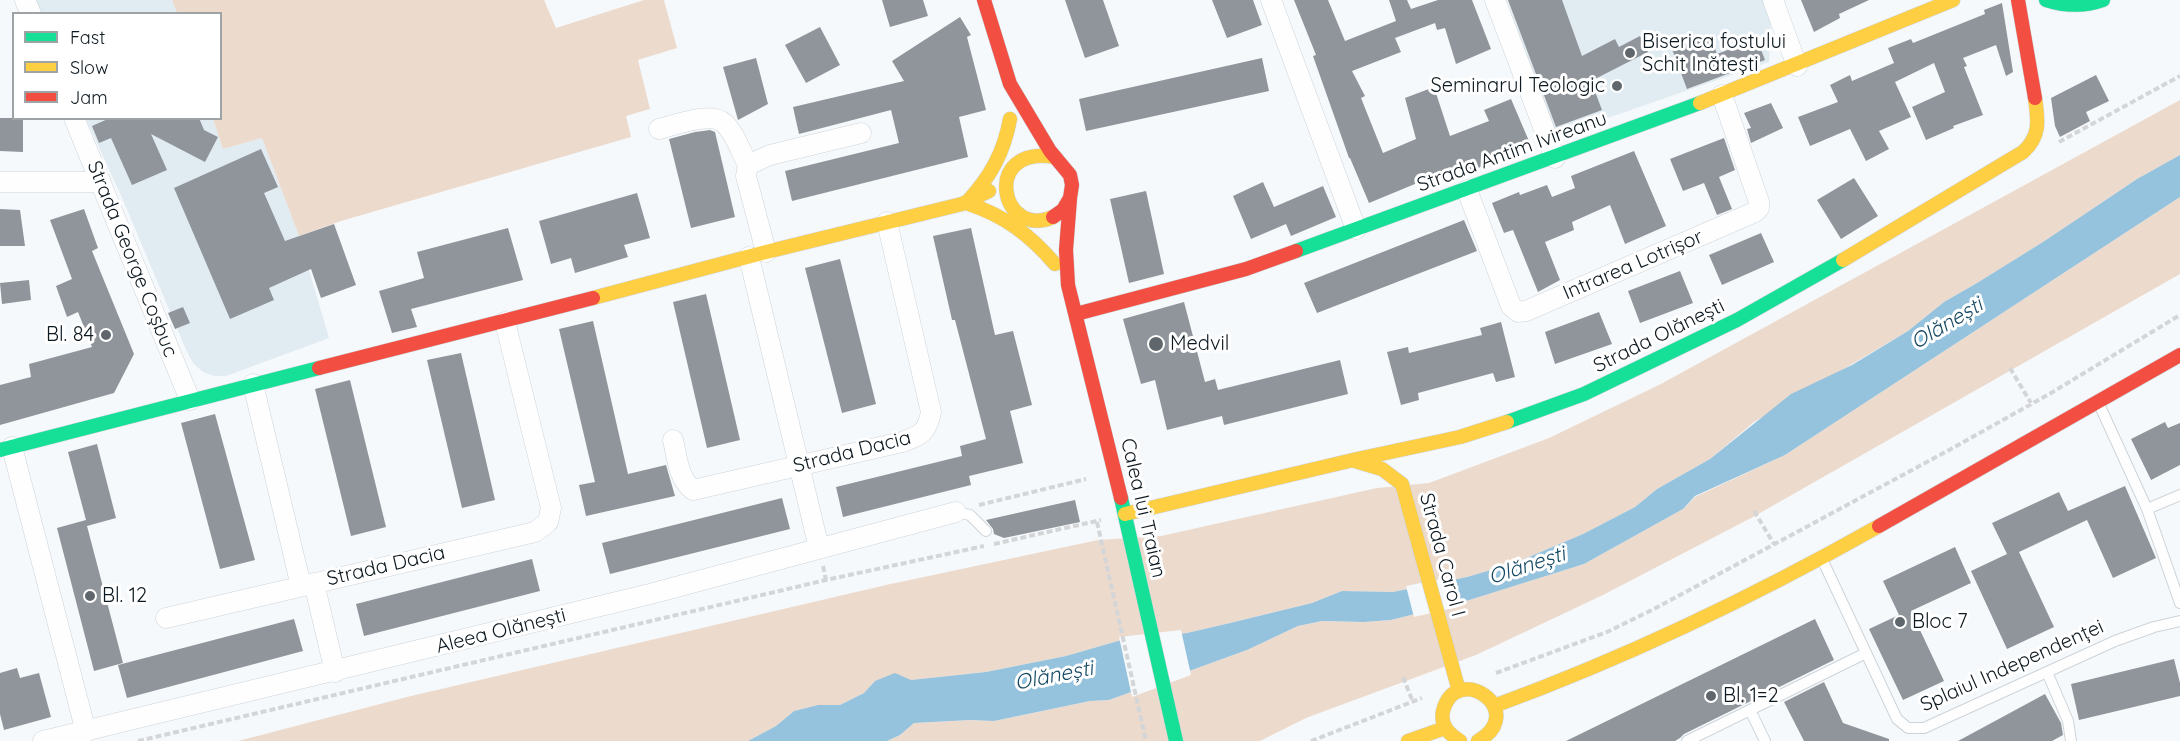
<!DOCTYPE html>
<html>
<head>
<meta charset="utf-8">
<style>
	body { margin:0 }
	#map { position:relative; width:2180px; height:741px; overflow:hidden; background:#f6f9fc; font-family:Quicksand,sans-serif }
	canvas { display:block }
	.legend { position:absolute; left:12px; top:12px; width:210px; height:108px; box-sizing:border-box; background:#fff; border:2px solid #9ea3a6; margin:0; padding:8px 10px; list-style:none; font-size:18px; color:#0d1920 }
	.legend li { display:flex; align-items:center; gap:12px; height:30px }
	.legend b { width:30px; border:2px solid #9ea3a6 }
</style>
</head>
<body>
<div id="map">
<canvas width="2180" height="741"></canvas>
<ul class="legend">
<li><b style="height:8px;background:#16e098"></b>Fast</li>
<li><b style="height:8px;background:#ffcf43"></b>Slow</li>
<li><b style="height:8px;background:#f24e42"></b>Jam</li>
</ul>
</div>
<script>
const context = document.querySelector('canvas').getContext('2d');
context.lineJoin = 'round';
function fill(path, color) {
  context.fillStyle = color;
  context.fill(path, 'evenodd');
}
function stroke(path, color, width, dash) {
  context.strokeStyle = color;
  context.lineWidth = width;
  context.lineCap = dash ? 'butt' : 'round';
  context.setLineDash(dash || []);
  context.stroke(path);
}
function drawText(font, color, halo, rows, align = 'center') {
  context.font = font + ' Quicksand,sans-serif';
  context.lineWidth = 6;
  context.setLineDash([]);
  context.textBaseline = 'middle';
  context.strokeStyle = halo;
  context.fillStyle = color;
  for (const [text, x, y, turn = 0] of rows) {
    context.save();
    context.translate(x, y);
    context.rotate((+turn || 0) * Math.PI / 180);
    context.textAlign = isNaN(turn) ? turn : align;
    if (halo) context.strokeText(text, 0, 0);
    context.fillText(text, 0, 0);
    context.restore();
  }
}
fill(new Path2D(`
	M32,0H172L177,13H39Z
	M1507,0H1763L1771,19L1769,62L1556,136Z
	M86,119H213L223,149L262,138L299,236L329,338L226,376H214L203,372L194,364L187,352L123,200Z`), '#e1ebf2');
fill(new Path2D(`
	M172,0H544L556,28L644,0H664L677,48L638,60L650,109L626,116L631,137L341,221L299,236L262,138L223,149L213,119L220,118V14L177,13Z
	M2180,100V155L2137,179L2043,242L1977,283L1944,302L1908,331L1754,422L1710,459L1657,489L1635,507L1583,534L1515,563L1467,577L1393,592L1342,591L1312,603L1230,623L1187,633L1118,641L1066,656L986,672L911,680L875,681L864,693L840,705H818L794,711L776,726L748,741H238L407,697L886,585L1098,540L1161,536L1377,488L1429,483L1549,438L1659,385Z
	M2180,197V274L1753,517L1603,595L1476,655L1306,718L1260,741H887L900,735L914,723L970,720L994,721L1090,701L1109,700L1247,650L1298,626L1322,621L1364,622L1391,620L1463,602L1584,564L1683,509L1695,497L1785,455Z`), '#ecdacd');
fill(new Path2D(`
	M2180,155V197L1785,455L1695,496L1683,509L1584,564L1463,602L1391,620L1364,622L1322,621L1298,626L1247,650L1109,700L1090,701L994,721L970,720L914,723L900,735L887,741H748L776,726L794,711L818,705H840L864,693L875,681L895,673L911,680L986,672L1066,656L1118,641L1187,633L1230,623L1312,603L1342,591L1393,592L1467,577L1515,563L1583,534L1635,507L1657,489L1710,459L1791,394L1852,365L1908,331L1944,302L1977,283L2043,242L2137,179Z`), '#95c2dd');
fill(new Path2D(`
	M1455,576L1462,606L1414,617L1406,586Z
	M1181,630L1191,675L1132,697L1119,637Z`), '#f6f9fc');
fill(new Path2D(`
	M882,0H923L928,16L890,27Z
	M1065,0H1103L1119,46L1085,58Z
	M1212,0H1253L1262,25L1227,38Z
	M1294,0H1328L1345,41L1396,21L1389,0H1407L1411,9L1438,0H1472L1491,49L1456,64L1445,28L1437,30L1435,23L1395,38L1401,52L1352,71L1365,96L1361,98L1383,153L1416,139L1405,98L1434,87L1450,136L1489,121L1484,110L1511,99L1529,141L1487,159L1489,164L1470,171L1467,166L1440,178L1439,174L1369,203L1350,158H1349L1313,56L1316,55Z
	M1508,0H1562L1582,56L1615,39L1619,47L1640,36L1648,52L1591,81L1602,110L1556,127Z
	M1801,0H1869L1839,14L1840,18L1814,32Z
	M2002,3L2013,72L2006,76L1996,45L1963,58L1967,66L1964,67L1983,115L1953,126L1954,128L1926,140L1912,107L1945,92L1934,63L1895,82L1911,117L1879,131L1889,149L1866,161L1850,129L1810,146L1798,117L1838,102L1830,85L1850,75L1852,81L1894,63L1888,48L1911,39L1913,43L1985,14L1984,10Z
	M960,17L971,35L967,37L986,110L959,117L968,157L792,201L785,171L899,143L891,110L799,134L793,107L904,81L892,61Z
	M820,27L840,65L806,83L785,45Z
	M1710,35L1717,54L1757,39L1765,60L1687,89L1672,49Z
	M756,58L768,104L738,120L723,67Z
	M1262,58L1269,91L1086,131L1079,99Z
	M2096,75L2109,101L2086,112L2090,121L2060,137L2055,126L2051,98Z
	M1771,103L1783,128L1751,143L1747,129L1751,128L1744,113Z
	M0,118H23V152L0,151Z
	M110,118H199L204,130L218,137L205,162L151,134L167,170L132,185L111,138L99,143L92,126Z
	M710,130L715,132L735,217L691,228L669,139L695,132Z
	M1724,138L1735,170L1719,177L1732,209L1717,215L1704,183L1683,191L1670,159Z
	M261,149L278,187L264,193L285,241L334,224L356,285L321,298L311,269L269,288L274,300L230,319L174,188Z
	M1634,151L1666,226L1625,244L1610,205L1572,222L1574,230L1545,242L1560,280L1538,292L1513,230L1504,233L1492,203L1519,192L1520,195L1547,185L1552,197L1575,188L1571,176Z
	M1854,178L1878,216L1841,239L1817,200Z
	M1263,182L1274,207L1323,186L1336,217L1291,236L1286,224L1251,239L1233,196Z
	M1146,191L1164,274L1129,283L1110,199Z
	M637,193L650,238L624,245L628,257L575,273L571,258L551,264L539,221Z
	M0,209L20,210L25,246H0Z
	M84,209L98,248L92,251L134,354L114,393L0,425V385L31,377L29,364L92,347L78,312L67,317L56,286L72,279L50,220Z
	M1464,220L1477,251L1317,313L1304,283Z
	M508,228L523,280L411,309L417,327L392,333L379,291L424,278L417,252Z
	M971,228L995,335L1013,331L1032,405L1010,411L1023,463L969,476L971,485L843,517L836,487L962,456L960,446L986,439L955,320H952L933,236Z
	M1761,233L1774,262L1722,285L1709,255Z
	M840,259L876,404L842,413L805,268Z
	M1680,271L1693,303L1640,323L1628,291Z
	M29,280L31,300L2,304L0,283Z
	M706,294L740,440L707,448L673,302Z
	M1184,302L1205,382L1215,379L1218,390L1340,360L1348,394L1224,425L1222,416L1167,430L1155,380L1141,384L1123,319Z
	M183,307L190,323L175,329L168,313Z
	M1599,312L1612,344L1555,364L1545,332Z
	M593,321L628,474L666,465L675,496L586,516L579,485L595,482L559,329Z
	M1501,322L1515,377L1496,382L1493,373L1418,393L1419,400L1401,405L1387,352L1408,347L1409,353L1482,335L1480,328Z
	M461,353L495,500L462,508L427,360Z
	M350,380L386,527L351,536L315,389Z
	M215,414L255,560L220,569L181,423Z
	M2165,422L2168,428L2180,423V465L2151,480L2131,439Z
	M97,444L116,518L87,526L123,663L94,671L57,528L86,520L68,452Z
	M2125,486L2156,558L2113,578L2087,520L2019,552L2054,627L2007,649L1971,571L2007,554L1992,523L2059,492L2068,511Z
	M782,498L790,529L610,574L602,543Z
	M1075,500L1080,522L1004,538L994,534L993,529L986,520Z
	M1955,547L1971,583L1911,611L1944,681L1903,700L1869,629L1899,615L1883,581Z
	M532,559L540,591L364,636L356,604Z
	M294,619L303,651L127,698L118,665Z
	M1815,619L1834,660L1684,734L1680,738L1675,741H1566Z
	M2174,659L2180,683V696L2079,720L2071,684Z
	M17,668L20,678L39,673L51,717L4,730L0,714V673Z
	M1824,682L1843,723L1889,739V741H1804L1784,702Z
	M2045,694L2061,723L2063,735L2052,741H1958Z`), '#8f959a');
const lane = new Path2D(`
	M2099,404L2147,509L2180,603
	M2147,509L2180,495
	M956,512L970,515L986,531
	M1822,559L1897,719L1908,728H1924L2115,641L2154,627L2180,621
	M2047,672L2068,721L2071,741
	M1750,710L1765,741
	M1687,741L1866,653`);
const street = new Path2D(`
	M25,0L31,14
	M1271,0L1356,229
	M1495,0L1555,158
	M1773,0L1797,66
	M74,118L190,400
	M659,129C675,125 711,111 724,123C735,133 741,152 748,165
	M0,182H101
	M1467,190L1511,306L1518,312L1526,311L1755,212L1759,208V202L1722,95
	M766,252L746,176L748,165L770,155L861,133
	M749,257L819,548
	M253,384L301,586
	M673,440C677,457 678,478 693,490L902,442C921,435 927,433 931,412L887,222
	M12,447L86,732
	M314,583L335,672
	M166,618L535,532L548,522L551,508L505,322
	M43,741L650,594L956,512`);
const fast = new Path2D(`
	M2046,0C2065,6 2084,7 2103,0
	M1296,251L1700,103
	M1507,422L1584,394L1737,320L1843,260
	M0,450L319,368
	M1121,498L1176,741`);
const slow = new Path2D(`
	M1700,103L1953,0
	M968,201C991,176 1004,152 1010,119
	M969,204C1005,216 1030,235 1055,264
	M1053,217C1000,240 981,144 1055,157
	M1843,260L2023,152C2041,136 2038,120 2035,98
	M593,298L766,252L962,204L989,191
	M1355,461L1382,469L1402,484L1459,691
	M1125,514L1353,460L1460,437L1507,422
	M1494,706C1628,657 1755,596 1879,526
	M1408,741L1445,728
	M1460,741C1449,734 1440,726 1443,711C1456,660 1530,711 1478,741`);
const jam = new Path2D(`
	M984,0L1010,84L1050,151L1070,175L1072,185L1070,198L1063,210L1053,217
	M2018,0L2035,98
	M1070,199L1066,250L1068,285L1121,498
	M1076,314L1246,269L1296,251
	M319,368L593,298
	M1879,526L2180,355`);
stroke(lane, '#cdd4d9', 12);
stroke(street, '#cdd4d9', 21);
stroke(fast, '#cdd4d9', 15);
stroke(slow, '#cdd4d9', 15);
stroke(jam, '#cdd4d9', 15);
stroke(new Path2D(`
	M2059,142L2180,76
	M2010,368L2031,403
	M979,505L1086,479
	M1754,511L1774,544
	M1097,522L1146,741
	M994,544L1101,520
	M823,566L826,580
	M1496,673L1607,632L1654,609L1951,449L2051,393L2180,315
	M1403,677L1413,702
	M138,741L826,580L984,546
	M1311,741L1422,698`), '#d4d5d7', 4, [6, 3]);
stroke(lane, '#fefeff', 10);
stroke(street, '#fefeff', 20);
stroke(fast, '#16e098', 14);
stroke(slow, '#ffcf43', 14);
stroke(jam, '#f24e42', 14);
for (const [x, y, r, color] of [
	[1630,53,6,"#5f676d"],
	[1617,86,6,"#5f676d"],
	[106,335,6,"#5f676d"],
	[1156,344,8,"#5f676d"],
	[90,596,6,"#5f676d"],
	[1900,622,6,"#5f676d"],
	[1711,696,6,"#5f676d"]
]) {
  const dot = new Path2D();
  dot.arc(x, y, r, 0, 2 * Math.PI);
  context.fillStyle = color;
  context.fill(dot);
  stroke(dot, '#fff', 2);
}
drawText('20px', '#0d1920', '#fff', [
	["Biserica fostului",1642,42],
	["Schit Inătești",1642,65],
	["Seminarul Teologic",1605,86,"right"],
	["Bl. 84",94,335,"right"],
	["Medvil",1170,344],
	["Bl. 12",102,596],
	["Bloc 7",1912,622],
	["Bl. 1=2",1723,696]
], 'left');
drawText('20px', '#0d1920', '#fff', [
	["Strada Antim Ivireanu",1512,152,-20],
	["Strada George Coșbuc",132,259,68],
	["Intrarea Lotrișor",1633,265,-23],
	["Strada Olănești",1659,336,-26],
	["Strada Dacia",852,452,-14],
	["Calea lui Traian",1143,508,77],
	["Strada Carol I",1442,555,75],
	["Strada Dacia",386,566,-13],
	["Aleea Olănești",501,631,-14],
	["Splaiul Independenței",2012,666,-24]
]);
drawText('italic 21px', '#174a64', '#fff', [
	["Olănești",1947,324,-31],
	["Olănești",1527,566,-18],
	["Olănești",1054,676,-11]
]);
</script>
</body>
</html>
